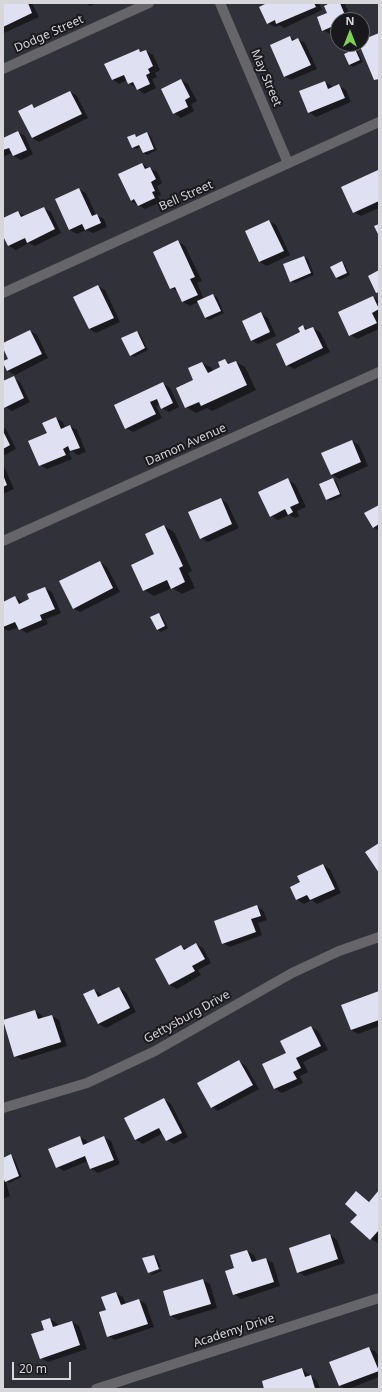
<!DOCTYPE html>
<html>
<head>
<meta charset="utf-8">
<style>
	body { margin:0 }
	#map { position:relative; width:382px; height:1392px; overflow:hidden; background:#313139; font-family:"Noto Sans",sans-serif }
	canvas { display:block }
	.frame { position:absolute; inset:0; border:4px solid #d6d6db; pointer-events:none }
	.north { position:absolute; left:330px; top:12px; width:40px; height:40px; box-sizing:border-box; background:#19191d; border:1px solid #656569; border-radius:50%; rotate:0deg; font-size:11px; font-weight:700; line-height:16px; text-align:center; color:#d6d6db }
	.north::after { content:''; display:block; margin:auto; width:14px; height:18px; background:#7dd154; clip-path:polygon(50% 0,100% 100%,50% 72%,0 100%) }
	.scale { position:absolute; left:12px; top:1362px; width:59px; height:18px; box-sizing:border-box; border:2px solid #d6d6db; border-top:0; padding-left:5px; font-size:12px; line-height:14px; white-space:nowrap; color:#d6d6db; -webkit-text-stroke:3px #19191d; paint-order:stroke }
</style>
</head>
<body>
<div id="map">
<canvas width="382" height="1392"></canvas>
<div class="frame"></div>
<div class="north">N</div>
<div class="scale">20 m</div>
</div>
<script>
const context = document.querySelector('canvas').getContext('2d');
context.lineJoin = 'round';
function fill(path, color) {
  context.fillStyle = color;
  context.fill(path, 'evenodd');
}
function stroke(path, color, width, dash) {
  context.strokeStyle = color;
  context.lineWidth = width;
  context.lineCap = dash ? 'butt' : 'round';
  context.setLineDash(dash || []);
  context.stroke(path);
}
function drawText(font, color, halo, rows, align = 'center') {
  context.font = font + ' "Noto Sans",sans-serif';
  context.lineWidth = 4;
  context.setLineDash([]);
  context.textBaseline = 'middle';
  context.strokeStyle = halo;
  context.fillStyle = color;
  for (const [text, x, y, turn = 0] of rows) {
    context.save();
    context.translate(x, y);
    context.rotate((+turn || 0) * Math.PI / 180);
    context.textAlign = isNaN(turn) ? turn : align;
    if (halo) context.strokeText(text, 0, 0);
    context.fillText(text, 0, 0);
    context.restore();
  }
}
fill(new Path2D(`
	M3,3H32L39,17L4,33L3,32Z
	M86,3H97L90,6Z
	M269,3H319L322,10L284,28L280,25L275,27L268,23Z
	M332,3H343L345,4L352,20H338V31L330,34L323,30Z
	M290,37L295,40L298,39L305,43L317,69L291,80L284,76Z
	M139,50L143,52L146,51L153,55L160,70L155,73L157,77L152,79L156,88L144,94L129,83L127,80L119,84L112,79Z
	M355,50L358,52L363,62L353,67L350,65Z
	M181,80L188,84L197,101L191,104L194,111L181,118L174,113Z
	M325,82L332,86V88L339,86L346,90L351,102L316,117L309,112Z
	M70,92L77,96L88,118L39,142L32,138V105L37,108Z
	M18,132L25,136L33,154L21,160L14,156L12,153L3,157V139Z
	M147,133L150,135L157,150L147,155L143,153L141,147L136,149L133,147L135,135L139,137Z
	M142,164L157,172L162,183L157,186L161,195L158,196L161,202L145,209L131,201Z
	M378,171L379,208L361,216L354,212L342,188Z
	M79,189L86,193L96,215L104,219L107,227L93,233L86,230L77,234L70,230L56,200Z
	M44,208L51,212L61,233L35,246L29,243L16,250L9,246L3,233V219L18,212L25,216Z
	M269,221L276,225L290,255L267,266L260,262L246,232Z
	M178,241L185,246L202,281L197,283L204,299L213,295L217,297L224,313L209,320L205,318L198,302L190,306L183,302L179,292L171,288Z
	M304,257L308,259L314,275L295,283L291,281Z
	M342,263L345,265L350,275L340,280L336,278Z
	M98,286L105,290L120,322L96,333L89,329Z
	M373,297L379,301V329L357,339L350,335Z
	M261,313L268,318L276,336L258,344L251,340Z
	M303,326L309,330L313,328L320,332L330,352L294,369L287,365L301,333Z
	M30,331L37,335L48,358L15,375L8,371L4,362L10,359L3,344Z
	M137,332L140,334L148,350L134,357L131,355Z
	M225,360L231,364L236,362L245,367L256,390L212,411L207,408L196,413L186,407L194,380L202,363L212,368L213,371L222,368Z
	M13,378L20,382L30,402L12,411L5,407L3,403V382Z
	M163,383L170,388L179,407L169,412L162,408L160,404L156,406L162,418L133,432L126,428Z
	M56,418L63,422L65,428L70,426L77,430L86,452L78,455L72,451L69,453L72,459L47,469L40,465L48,434Z
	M3,427L6,429L16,449L3,456Z
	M352,441L359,445L368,466L339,479L332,475L322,454Z
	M3,464L14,489L3,494Z
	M333,479L336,481L342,496L330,501L327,499Z
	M288,480L295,484L306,507L297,511L299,516L295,518L289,515L278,520L271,516Z
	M220,499L227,503L239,528L208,542L201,538Z
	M379,506V531L373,527Z
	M164,526L174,532L192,571L188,573L195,588L182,594L172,588L154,596L144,590Z
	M100,562L107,567L120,592L80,612L73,608Z
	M45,588L52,592L61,613L46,619L48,624L27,633L20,629L19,627L9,631L3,628V603L15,597L23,603L31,600Z
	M159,614L162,616L168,628L161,632L158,630Z
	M323,865L330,869L341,893L317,904L312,900L304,904L297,900L291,887L302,882Z
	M256,906L263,910L267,920L258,923L262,935L230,947L223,943Z
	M196,944L203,948L211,963L198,970L201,975L177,989L170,985L156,960L181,946L187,949Z
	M119,988L126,992L136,1012L106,1028L99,1024L94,990L101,994L102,996Z
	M379,992V1026L358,1034L351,1030Z
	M35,1011L42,1015L43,1019L52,1016L59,1020L67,1046L22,1060L15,1056Z
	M311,1027L318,1031L328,1050L303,1062L308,1072L300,1076L303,1083L282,1093L275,1089L263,1064L287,1053L281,1041Z
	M239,1061L246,1066L259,1089L218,1111L211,1107Z
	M164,1099L171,1104L188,1137L174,1144L167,1140L163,1133L143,1144L136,1140Z
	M80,1137L87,1141L88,1144L104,1137L111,1141L120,1164L98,1173L91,1169L88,1161L64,1171L57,1167Z
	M11,1156L14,1158L22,1177L9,1183L5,1180L10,1196L3,1199V1159Z
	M357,1192L370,1202L379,1192V1241L378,1243L371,1239L359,1215Z
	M330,1235L337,1240L345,1263L305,1276L298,1272Z
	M247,1251L254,1255L257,1262L266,1259L273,1263L280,1286L241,1299L234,1294L235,1268Z
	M154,1256L157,1258L161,1267L149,1272V1273H148Z
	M161,1269L162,1271L152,1275L150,1274Z
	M203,1280L210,1284L217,1308L178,1320L171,1316Z
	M116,1293L123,1297L126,1304L139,1300L146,1304L154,1327L115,1340L108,1336L107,1311Z
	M50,1319L57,1323L58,1327L72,1322L79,1326L87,1349L48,1362L41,1358L45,1330Z
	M369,1348L376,1352L379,1359V1377L348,1389H345L340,1386Z
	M302,1369L317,1381L320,1389H316L313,1380H311L314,1389H265Z`), '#0007');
fill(new Path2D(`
	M3,3H28L32,13L3,27Z
	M267,3H314L316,7L276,24L275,20L267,24L259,7Z
	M330,3H340L347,20H338V24L322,31L317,17L327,13L324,6Z
	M379,33V79L374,80L359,44H362V40Z
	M290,36L292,41L298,38L311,65L284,77L270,45Z
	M139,49L140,52L146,50L153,66L148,69L150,73L146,75L150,84L137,90L133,82L128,84L124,75L112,80L104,64Z
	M355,49L360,60L349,65L344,54Z
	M181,79L190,97L185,100L188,107L173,114L161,89Z
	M325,81L328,89L339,84L345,98L308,113L299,91Z
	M70,91L82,114L32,138L18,111L32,104L34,108Z
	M18,131L27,150L13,156L9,148L3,150V138Z
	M147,132L154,149L143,153L139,145L132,148L127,137L135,134L136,137Z
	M142,163L145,169L150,167L156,179L151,182L155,191L152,192L155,198L138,206L134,199L131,201L118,174Z
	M378,170L379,201L353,213L341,187Z
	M79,188L92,216L97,214L101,223L85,230L82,224L69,230L55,199Z
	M44,207L55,229L27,243L25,238L8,246L3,236V218L18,211L21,217Z
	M269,220L284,251L259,262L245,231Z
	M379,224V236L374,226Z
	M178,240L195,277L190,279L198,295L182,302L175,287L170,289L153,252Z
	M304,256L311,273L290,282L283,264Z
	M342,261L347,273L336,278L330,267Z
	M379,270V292L376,293L368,276Z
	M98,285L114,318L89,329L73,297Z
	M213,294L221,311L205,318L197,301Z
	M373,296L379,309L372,313L377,323L349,336L338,312Z
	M261,312L270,332L251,341L242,321Z
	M303,325L305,330L313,327L323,348L286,366L276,344L300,332L298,328Z
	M30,330L42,354L7,371L3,363V361L8,359L3,348V343Z
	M137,331L145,348L130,356L121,338Z
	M225,359L228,364L236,361L247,385L201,406L199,402L185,408L176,388L193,380L188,368L202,362L208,373L220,367L218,362Z
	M14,376L24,398L4,408L3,405V381Z
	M163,382L173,403L161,409L157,399L150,402L156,414L125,429L114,405Z
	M56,417L61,429L70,425L80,448L70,451L68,446L63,449L66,455L39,466L28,441L47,433L42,423Z
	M3,431L10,445L3,449Z
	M352,440L361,462L331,475L321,453Z
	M3,475L7,485L3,487Z
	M288,478L299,503L290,507L293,512L288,515L285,509L270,517L258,492Z
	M333,478L340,494L326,500L319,484Z
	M221,498L232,524L200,539L188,512Z
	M379,505V524L373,528L364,513Z
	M164,525L183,566L179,568L185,582L171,589L167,580L143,591L131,565L154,554L145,534Z
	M100,561L113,588L73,609L59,581Z
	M45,587L55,609L40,615L42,620L19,630L15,622L3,627V602L15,596L19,604L29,599L27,594Z
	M159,613L165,626L157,630L150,617Z
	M379,843V873L365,852Z
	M323,864L335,889L310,900L307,895L296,900L290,887L300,882L297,876Z
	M257,905L261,916L251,919L256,932L222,944L214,921Z
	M196,943L205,959L192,966L195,971L169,985L155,959L181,945L184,950Z
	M119,987L130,1008L98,1024L83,994L94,989L98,997Z
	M379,991V1020L351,1030L341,1005Z
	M35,1010L38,1019L52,1015L61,1042L14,1057L3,1020Z
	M311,1026L321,1046L296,1058L301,1068L293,1072L297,1079L274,1089L262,1064L286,1053L280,1041Z
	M239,1060L253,1085L211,1108L197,1083Z
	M164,1098L182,1133L166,1141L159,1128L135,1140L124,1118Z
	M80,1136L83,1145L104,1136L114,1160L90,1169L85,1156L56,1168L48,1149Z
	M11,1154L19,1176L5,1182L3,1177V1158Z
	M379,1190V1230L370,1240L350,1222L357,1215L345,1204L356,1191L369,1202Z
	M330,1234L338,1259L297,1273L289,1248Z
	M247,1250L252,1262L266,1258L274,1282L233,1295L225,1271L234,1268L230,1255Z
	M154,1255L159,1269L148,1273L142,1258Z
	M203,1279L211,1304L170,1316L163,1291Z
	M116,1292L121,1305L139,1299L148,1324L107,1337L99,1312L106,1310L101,1297Z
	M50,1318L53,1327L72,1321L80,1345L40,1359L31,1334L44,1330L41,1321Z
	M369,1347L379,1371L339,1386L329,1362Z
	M302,1368L305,1377L311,1375L315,1389H264L262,1381Z`), '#e0e0f3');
stroke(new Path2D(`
	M220,3L288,163
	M3,69L149,3
	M3,293L379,122
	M3,541L379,372
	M3,1108L87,1083L155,1051L292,973L339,951L379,937
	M96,1389L379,1298`), '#66666a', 10);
drawText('12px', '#d6d6db', '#19191d', [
	["Dodge Street",49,34,-24],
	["May Street",266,78,67],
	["Bell Street",186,196,-24],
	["Damon Avenue",186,445,-24],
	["Gettysburg Drive",187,1017,-29],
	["Academy Drive",234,1331,-18]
]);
</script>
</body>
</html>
